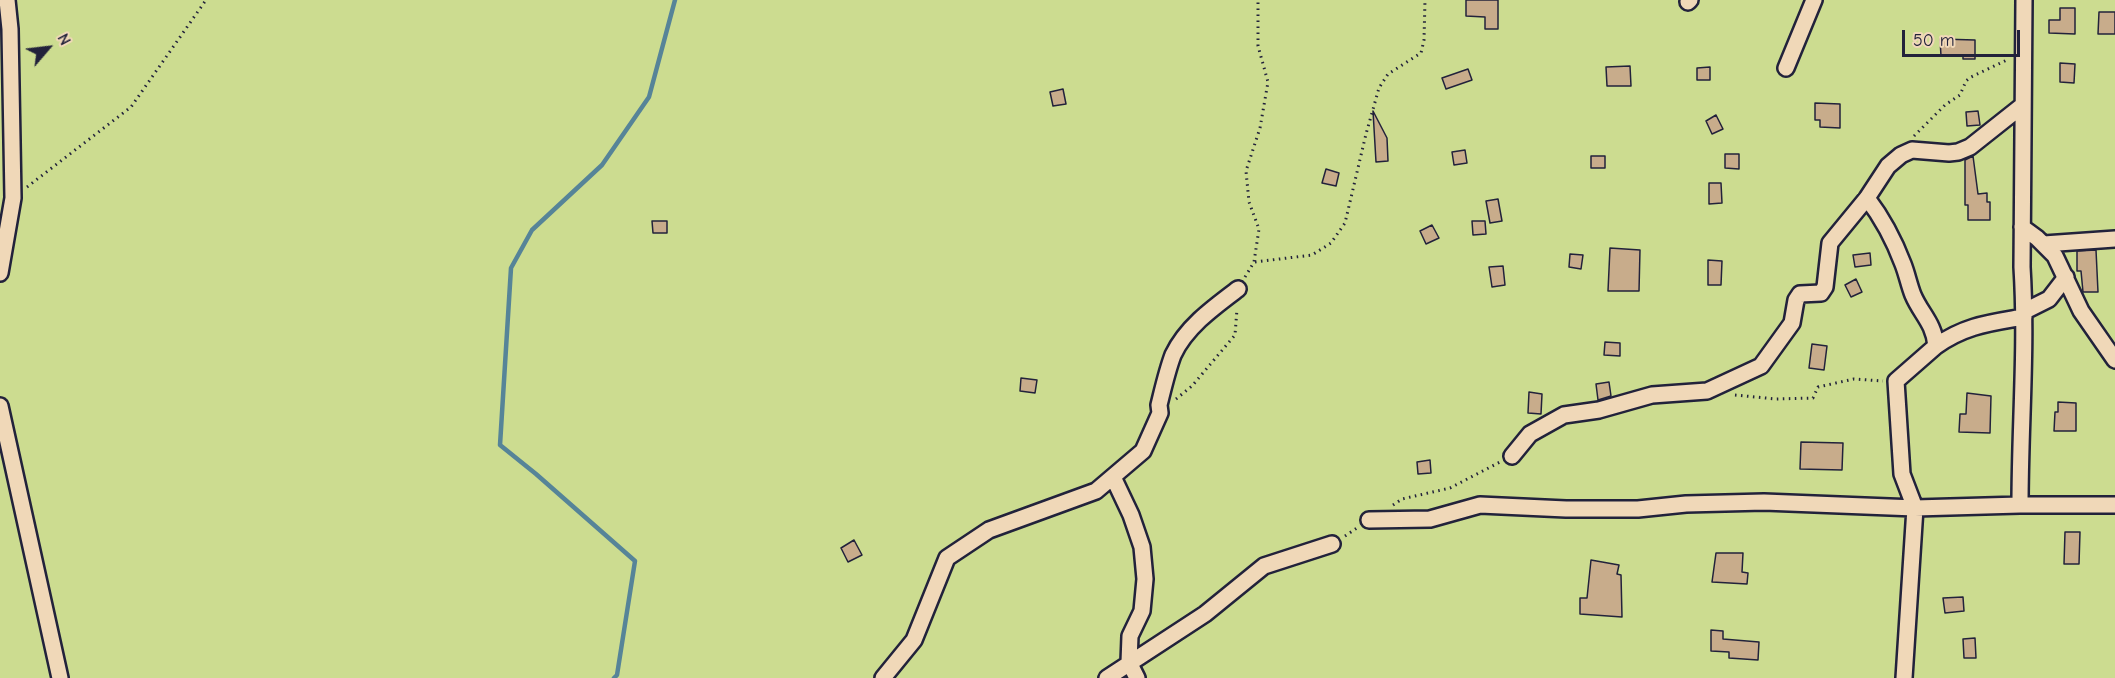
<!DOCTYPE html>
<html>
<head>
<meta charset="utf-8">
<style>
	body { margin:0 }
	#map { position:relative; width:2115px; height:678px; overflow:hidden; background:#efd4b0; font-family:"Comic Neue",sans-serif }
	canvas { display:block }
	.north { position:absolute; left:18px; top:18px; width:60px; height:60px; -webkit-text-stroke:4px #f0d8b8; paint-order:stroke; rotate:62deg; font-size:16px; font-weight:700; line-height:24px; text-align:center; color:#22223b }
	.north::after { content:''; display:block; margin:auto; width:21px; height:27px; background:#22223b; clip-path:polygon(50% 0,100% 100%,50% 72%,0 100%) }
	.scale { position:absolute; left:1902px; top:30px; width:118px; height:27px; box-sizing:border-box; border:3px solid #22223b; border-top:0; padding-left:8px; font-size:18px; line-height:21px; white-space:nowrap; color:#22223b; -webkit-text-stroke:4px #f0d8b8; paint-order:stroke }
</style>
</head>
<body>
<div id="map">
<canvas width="2115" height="678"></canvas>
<div class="north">N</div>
<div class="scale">50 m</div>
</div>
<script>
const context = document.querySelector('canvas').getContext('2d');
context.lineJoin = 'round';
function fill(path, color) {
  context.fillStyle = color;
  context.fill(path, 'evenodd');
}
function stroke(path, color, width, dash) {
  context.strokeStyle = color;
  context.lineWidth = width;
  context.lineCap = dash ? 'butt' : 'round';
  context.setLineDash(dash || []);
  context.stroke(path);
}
fill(new Path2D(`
	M0,0H2115V678H0Z`), '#ccdc90');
stroke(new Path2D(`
	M614,678L617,675L635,561L536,474L500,445L511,268L532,230L602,165L649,97L675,0`), '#568498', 4.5);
const building = new Path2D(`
	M1466,0H1498V29H1485V17L1466,16Z
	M2060,8H2075V34L2049,33V20H2060Z
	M2099,12H2115V34H2098Z
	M1940,39L1975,40V59H1963V56H1941Z
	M2060,63L2075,64L2074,83L2060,82Z
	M1630,66L1631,86H1607L1606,67Z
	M1710,67V80H1697V68Z
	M1468,69L1472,80L1446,89L1442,78Z
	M1063,89L1066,104L1053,106L1050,92Z
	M1815,103L1840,104V128L1820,127V120H1815Z
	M1373,111L1387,138L1388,161L1376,162Z
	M1978,111L1980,125L1967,126L1966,112Z
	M1716,115L1723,129L1712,134L1706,121Z
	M1465,150L1467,163L1454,165L1452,152Z
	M1725,154H1739V169L1725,168Z
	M1591,156H1605V168H1591Z
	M1973,156L1978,194L1987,193V202H1990V220H1968V205H1965V160Z
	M1326,169L1339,173L1336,186L1322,183Z
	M1709,183H1721L1722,203L1709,204Z
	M1498,199L1502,221L1490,223L1486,201Z
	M652,221H667V233H653Z
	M1472,221H1485L1486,234L1473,235Z
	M1432,225L1439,238L1426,244L1420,231Z
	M1610,248L1640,250L1639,291H1608Z
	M2096,250L2098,292H2083L2081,271H2077V251Z
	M1870,253L1871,265L1855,267L1853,255Z
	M1570,254L1583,255L1581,269L1569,267Z
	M1708,260L1722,261L1721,285H1708Z
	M1503,266L1505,285L1492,287L1489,267Z
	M1856,279L1862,292L1851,297L1845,285Z
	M1605,342L1620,343V356L1604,355Z
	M1812,344L1827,346L1824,370L1809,368Z
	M1021,378L1037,380L1035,393L1020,391Z
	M1609,382L1611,396L1598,400L1596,384Z
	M1529,392L1542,394L1541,414L1528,413Z
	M1967,393L1991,396L1990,433L1959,432L1960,414H1966Z
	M2058,402L2076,403V431H2054L2055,412H2058Z
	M1801,442L1843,443L1842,470L1800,469Z
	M1430,460L1431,473L1418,474L1417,462Z
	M2065,532H2080L2079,564H2064Z
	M854,540L862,555L848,562L841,548Z
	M1716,553H1743L1742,572L1748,573L1747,584L1712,582Z
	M1591,560L1619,565L1617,574L1621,575L1622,617L1580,614V598H1587Z
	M1963,597L1964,611L1945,613L1943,598Z
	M1711,630L1723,631V639L1759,642L1758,660L1729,658V652L1711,651Z
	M1975,638L1976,658H1964L1963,639Z`);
fill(building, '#c8ac8b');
stroke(building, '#22223b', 1.5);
const street = new Path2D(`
	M1688,2L1690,0
	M1786,68L1814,0
	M1867,198C1883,219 1894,240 1903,264C1907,274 1909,285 1913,295C1921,314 1934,323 1936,346L1896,381L1902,474L1915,508L1904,678
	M2022,227L2037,238L2055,256L2081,311L2115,360
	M2044,244L2115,239
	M0,273L13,198L10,29L7,0
	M2025,311L2049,299L2066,277
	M1936,346C1966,325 1990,323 2024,317
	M0,406L60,678
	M1512,456L1530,434L1564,415L1599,410L1652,395L1707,391L1761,366L1792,323L1796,300L1800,294L1821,293L1825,287L1830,243L1867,198L1888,166L1901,155L1912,150L1949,153L1958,152L1970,147L2023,105
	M1113,477L1131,515L1142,547L1145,579L1142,611L1130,636L1129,662L1137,678
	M2020,505C2020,426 2027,346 2022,267L2024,0
	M1369,520L1430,519L1480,505L1566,509H1638L1686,504L1764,502L1915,508L2020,505H2115
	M883,678L914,640L947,558L989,530L1096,491L1143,451L1160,413L1159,405C1163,389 1167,371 1173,355C1186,327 1214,307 1238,289
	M1107,678L1205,614L1264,566L1332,544`);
stroke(street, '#22223b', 20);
stroke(new Path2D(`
	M1914,136L1945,105L1960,95L1966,81L1971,77L2009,59
	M27,187L131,107L206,0
	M1255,262L1312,255L1331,243L1345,223L1366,134L1379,88L1388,74L1421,53L1424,40L1425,0
	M1245,277L1254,262L1259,229L1249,202L1246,171L1260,128L1268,82L1258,46V0
	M1735,395L1776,399L1813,398L1818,387L1854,379L1883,381
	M1176,399L1192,386L1235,335L1237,309
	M1393,505L1402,499L1450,488L1500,462
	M1345,536L1357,528`), '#22223b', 3, [1.5, 4.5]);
stroke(street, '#f0d8b8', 15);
</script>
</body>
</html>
